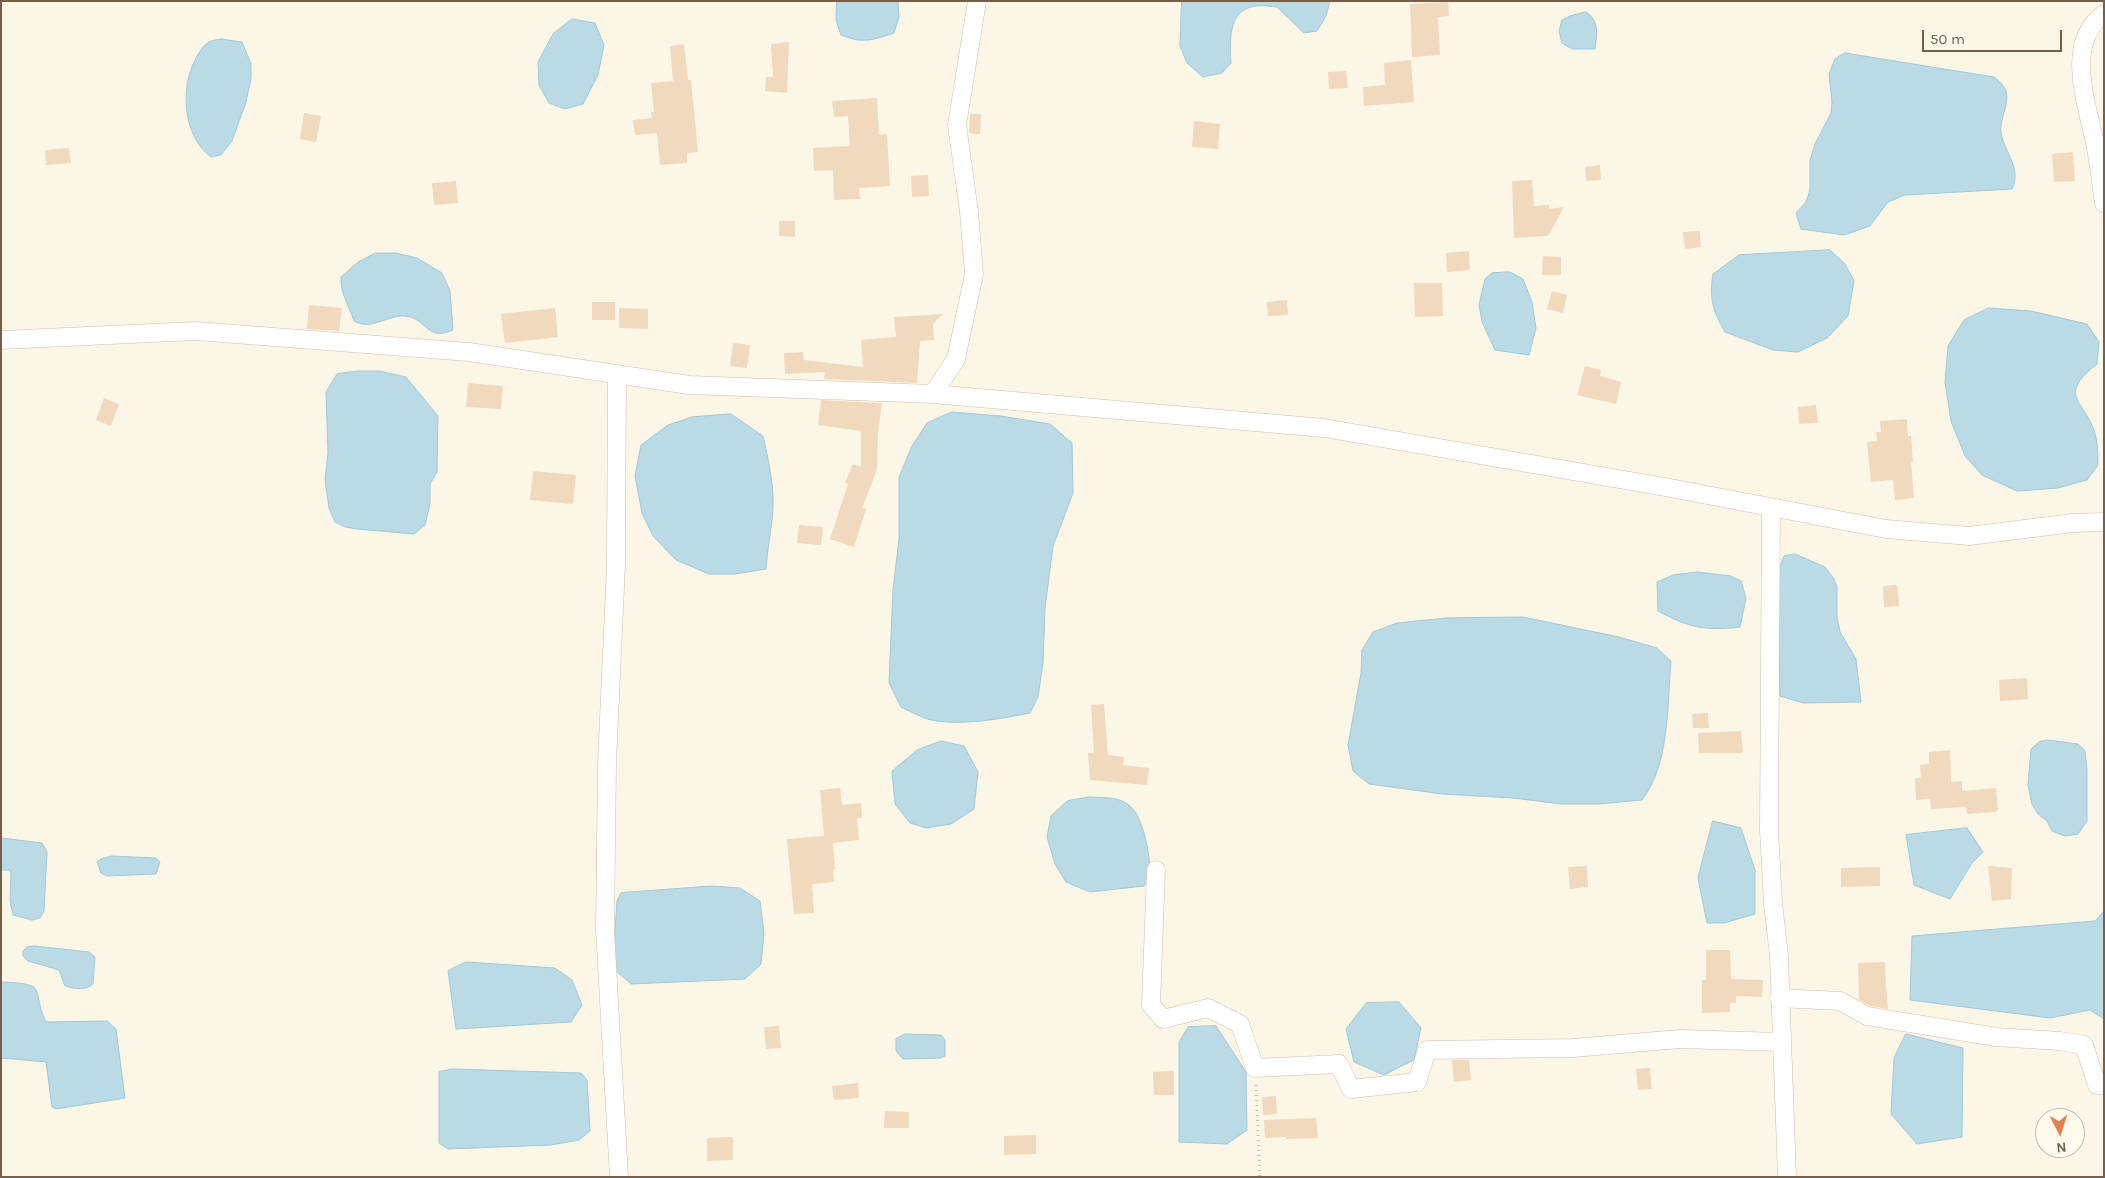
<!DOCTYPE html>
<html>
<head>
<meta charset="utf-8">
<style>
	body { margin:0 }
	#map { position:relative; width:2105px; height:1178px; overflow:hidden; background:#fcf6e6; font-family:Karla,sans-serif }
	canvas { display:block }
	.frame { position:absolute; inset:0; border:2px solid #755f4b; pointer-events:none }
	.north { position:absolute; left:2035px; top:1108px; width:50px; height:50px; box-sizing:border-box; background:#fffaec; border:1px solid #c8bcac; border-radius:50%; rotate:175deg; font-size:14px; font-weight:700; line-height:20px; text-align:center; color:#755f4b }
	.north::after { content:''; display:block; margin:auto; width:18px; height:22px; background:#e4824d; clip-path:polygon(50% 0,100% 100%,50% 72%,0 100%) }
	.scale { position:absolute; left:1922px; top:30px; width:140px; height:22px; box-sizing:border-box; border:2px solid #755f4b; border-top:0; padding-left:6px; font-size:15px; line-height:18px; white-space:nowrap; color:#755f4b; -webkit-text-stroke:4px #fffaec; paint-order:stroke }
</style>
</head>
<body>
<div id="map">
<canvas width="2105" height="1178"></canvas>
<div class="frame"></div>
<div class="north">N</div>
<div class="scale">50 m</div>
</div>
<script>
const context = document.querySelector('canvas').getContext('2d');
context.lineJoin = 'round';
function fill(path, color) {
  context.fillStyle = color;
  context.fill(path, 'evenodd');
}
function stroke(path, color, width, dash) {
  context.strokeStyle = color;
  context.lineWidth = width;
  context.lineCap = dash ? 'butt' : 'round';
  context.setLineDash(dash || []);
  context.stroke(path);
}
const water = new Path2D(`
	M837,1H898L899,17L894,33C874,40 862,44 841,35L836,20Z
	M1182,1H1330L1326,16L1317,31L1304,33L1277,7C1267,6 1255,4 1246,9C1228,16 1230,47 1231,63L1222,73L1203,77L1187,63L1180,46Z
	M1586,12C1600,21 1597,34 1595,49H1572L1562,43L1559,31L1562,20L1570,16Z
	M572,19L595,23L604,45L598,75L583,104L565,109L549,103L539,85L538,62L553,34Z
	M221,39L242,42L251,64V78L246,102L232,141L221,155L211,157C183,136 180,89 195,60C198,54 203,45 209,42C212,40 217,40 221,39Z
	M1845,53L1994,77C1999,81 2003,84 2006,91C2010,105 1999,119 2001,133C2005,153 2022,169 2012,189L1905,195L1888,202L1870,226L1844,235L1801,229L1796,213L1806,202L1810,190V160L1815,144L1831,113L1832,102L1829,74L1835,59Z
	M1830,250L1845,264L1854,281L1848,316L1827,338L1798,352L1773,350L1725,332C1713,311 1709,299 1713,274L1739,255Z
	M376,253H396L417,258L442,273L450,291L453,330C424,343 427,314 400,316C383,318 370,330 354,321C349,306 340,293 341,277L358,262Z
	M1510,272L1523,279L1532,302L1536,328L1529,355L1495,350L1482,322L1479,305L1485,279L1492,273Z
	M1989,308L2031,311L2087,324L2099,342L2097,364C2054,398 2088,401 2096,437C2098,446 2098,456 2098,465L2087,480L2058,488L2017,491L1982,475L1965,456L1951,421L1945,382L1948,346L1964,320Z
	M358,371H379L406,377L438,416L437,472L430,484V504L425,525L414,534L357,529L345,527L335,522L329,508L325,480L328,453L326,392L337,374Z
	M952,412L1001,416L1050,424L1072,443L1073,493L1053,546L1045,608L1043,663L1038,697L1030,713C1000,719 967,725 937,721C925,720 912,712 901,707L889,683L893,590L899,539V477L912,446L927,423Z
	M731,414L763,436C769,463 776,492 772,520C770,537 767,552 766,569L735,574H709L676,560L653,536L642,513L635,476L641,445L668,425L692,417Z
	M1795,554L1825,567L1834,579L1837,587V617L1840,632L1856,659L1861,702L1803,703L1780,696L1778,573L1784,556Z
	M1698,572L1731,576L1741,581L1746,598L1740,627C1705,631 1690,628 1658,611L1657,582L1673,575Z
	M1523,617L1619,637L1657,648L1671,661C1667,706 1670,763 1642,800L1598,804H1562L1513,798L1442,794L1369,784L1353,771L1348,745L1361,673L1362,650L1373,632L1397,623L1446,618Z
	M2047,740L2078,744L2085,751L2087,770V821L2078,834L2065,836L2052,831L2047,821L2038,814L2032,804L2028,785L2031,749L2039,742Z
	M941,741L964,746L978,772L974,809L951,824L926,828L910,823L895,804L892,771L917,750Z
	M1089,797C1103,798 1119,796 1130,806C1143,816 1150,855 1150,871C1150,876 1146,881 1144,886L1090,892L1066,882L1055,864L1047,837L1051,816L1067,801Z
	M1713,821L1741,828L1755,870V914L1724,923H1707L1698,878Z
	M1967,828L1983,852L1972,863L1950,899L1914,885L1906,835Z
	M1,838L42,843L47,852L44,911L40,918L32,920L13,915L10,901L11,872L8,870H1Z
	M112,856L156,858L160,862L156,874L107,876L101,873L97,862L101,859Z
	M712,886L740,888L760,901L764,933L761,964L745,979L631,984L616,971L613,962L617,901L621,893Z
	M2104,911V1019L2090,1010L2050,1018L1910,1000L1912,936L2095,921Z
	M35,946L89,952L95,957L93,984C85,991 75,989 65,986L59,970L28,961L23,956V951L27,947Z
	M466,962L555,968L572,980L582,1005L571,1022L456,1029L448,971Z
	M1,982C51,984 30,988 46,1022L107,1021L116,1029L125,1098L56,1109L52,1107L46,1062L1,1058Z
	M1399,1002L1421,1028L1414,1060L1384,1075L1354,1062L1346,1029L1366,1003Z
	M1216,1026L1246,1072L1247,1130L1227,1144L1179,1142V1042L1188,1027Z
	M905,1034L941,1035L945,1040V1056L940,1058L903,1059L896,1051V1039Z
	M1906,1034L1963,1048L1962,1137L1917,1144L1891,1114L1894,1058Z
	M452,1069L581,1073L587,1080L590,1131L579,1140L551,1145L448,1149L439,1143V1072Z`);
fill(water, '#badae5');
stroke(water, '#a0c8d7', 1);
fill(new Path2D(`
	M1448,2L1449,16L1438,17L1440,55L1412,57L1410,4Z
	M789,42L787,93L765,91L766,77H773L771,44Z
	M684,44L688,80H691L698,152L687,153V163L660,165L657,133L635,135L633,120L652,118L651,112H654L651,83L673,81L670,46Z
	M1411,60L1414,102L1364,106L1363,87L1385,85L1384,63Z
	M1346,71L1348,88L1329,89L1328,72Z
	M877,98L879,135L887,134L890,186L859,188L860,199L834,200L833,170L814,171L813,148L850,146L848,116L834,117L832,101Z
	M304,113L321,116L316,142L300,139Z
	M970,114H981L980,134L969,133Z
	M1194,121L1220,124L1218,149L1192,147Z
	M69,148L71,163L46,165L45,150Z
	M2073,152L2075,181L2054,182L2052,154Z
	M1600,165L1601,180L1586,181L1585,167Z
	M928,175L929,196L912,197L911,176Z
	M1532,180L1534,206L1549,205V209L1564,207L1548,236L1514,238L1512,181Z
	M456,181L458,203L434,205L432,183Z
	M779,221H795V237L779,236Z
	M1700,231L1701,247L1685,249L1683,232Z
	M1469,251L1470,270L1447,272L1446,253Z
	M1543,256L1561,257V275H1542Z
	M1414,283H1442L1443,316L1415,317Z
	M1552,291L1567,295L1563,313L1547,309Z
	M1287,300L1288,315L1268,316L1267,302Z
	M592,302H615V320H592Z
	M309,305L342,308L339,331L307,329Z
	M555,308L558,337L505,343L501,314Z
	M619,308L648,309V329L619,328Z
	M943,314L933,324L934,340L920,341L917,383L824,379L825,372L785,374L784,353L803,352L804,360L863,367L861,340L896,337L894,317Z
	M733,343L750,345L747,368L730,366Z
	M1585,366L1601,370L1600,376L1621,382L1616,404L1577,395Z
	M468,383L503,386L501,409L466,407Z
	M104,398L119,404L111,426L96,420Z
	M821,400L882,403L878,432L877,470L862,508L866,509L854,547L830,539L848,484L845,483L853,464L861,467V431L818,425Z
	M1816,405L1818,423L1799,424L1798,407Z
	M1907,419L1908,436H1911L1913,462H1911L1914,498L1895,500L1893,480L1871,482L1867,442L1877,441L1876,432H1881L1880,421Z
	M533,471L576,475L573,504L530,500Z
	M799,525L823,527L821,545L797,543Z
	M1897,585L1899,606L1884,607L1883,586Z
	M2027,678L2028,699L2000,701L1999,680Z
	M1104,704L1108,755L1124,757L1123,765L1149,768L1147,785L1090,780L1088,753H1094L1091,705Z
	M1708,713L1709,728H1693L1692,714Z
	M1741,731L1743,753H1699L1698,733Z
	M1950,750L1951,782L1962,781V791L1996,788L1998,810L1996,812L1967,814L1966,807L1931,809L1930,799L1916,800L1915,778H1921L1920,765L1929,764V752Z
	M840,788L842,805L861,803L862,818H857L859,840L833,843L835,869H833L834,882L812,884L814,913L794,914L787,839L824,836L820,790Z
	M1587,866L1588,887L1570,889L1568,867Z
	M1988,866L2012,868L2011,899L1992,901Z
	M1880,867V886L1841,887V868Z
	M1706,950H1730L1731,979L1763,980L1762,997L1736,996V1003H1730V1012L1702,1013V980H1706Z
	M1885,962L1886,986L1888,1009L1871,1006L1859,1000L1858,963Z
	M779,1026L781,1048L766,1049L764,1027Z
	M1452,1060H1469L1471,1080L1454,1082Z
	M1650,1068L1652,1089L1638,1090L1636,1069Z
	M1174,1071V1095H1154L1153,1072Z
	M858,1083L859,1098L834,1100L832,1086Z
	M1276,1096L1277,1114L1263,1115L1262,1097Z
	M885,1111L909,1112V1128H884Z
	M1316,1118L1318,1138L1286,1139V1137L1265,1138L1264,1120Z
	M1036,1135V1154L1004,1155V1136Z
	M733,1137V1160L707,1161V1138Z`), '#f1d9be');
const street = new Path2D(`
	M2104,14C2064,42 2087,104 2095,143C2099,163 2101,183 2104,203
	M1,340L196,331L469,352L689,385L933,394L1324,428L1665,487L1886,529L1969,536L2073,523L2104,522
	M617,374L616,565L607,763L605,930L619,1177
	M933,394L956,359L974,274L969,212L957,125L977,1
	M1771,508L1769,830L1773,903L1779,956L1787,1177
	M1156,870L1151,1005L1163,1019L1208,1008L1240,1024L1255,1068L1339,1064L1351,1089L1417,1082L1427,1050L1573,1048L1680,1039L1781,1042
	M1779,998L1840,1001L1867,1016L1996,1037L2060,1041L2084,1045L2097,1085H2104`);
stroke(street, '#cebfac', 19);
stroke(new Path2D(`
	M1256,1085L1260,1177`), '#d6bca1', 3, [1, 4]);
stroke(street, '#fff', 18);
</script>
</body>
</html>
